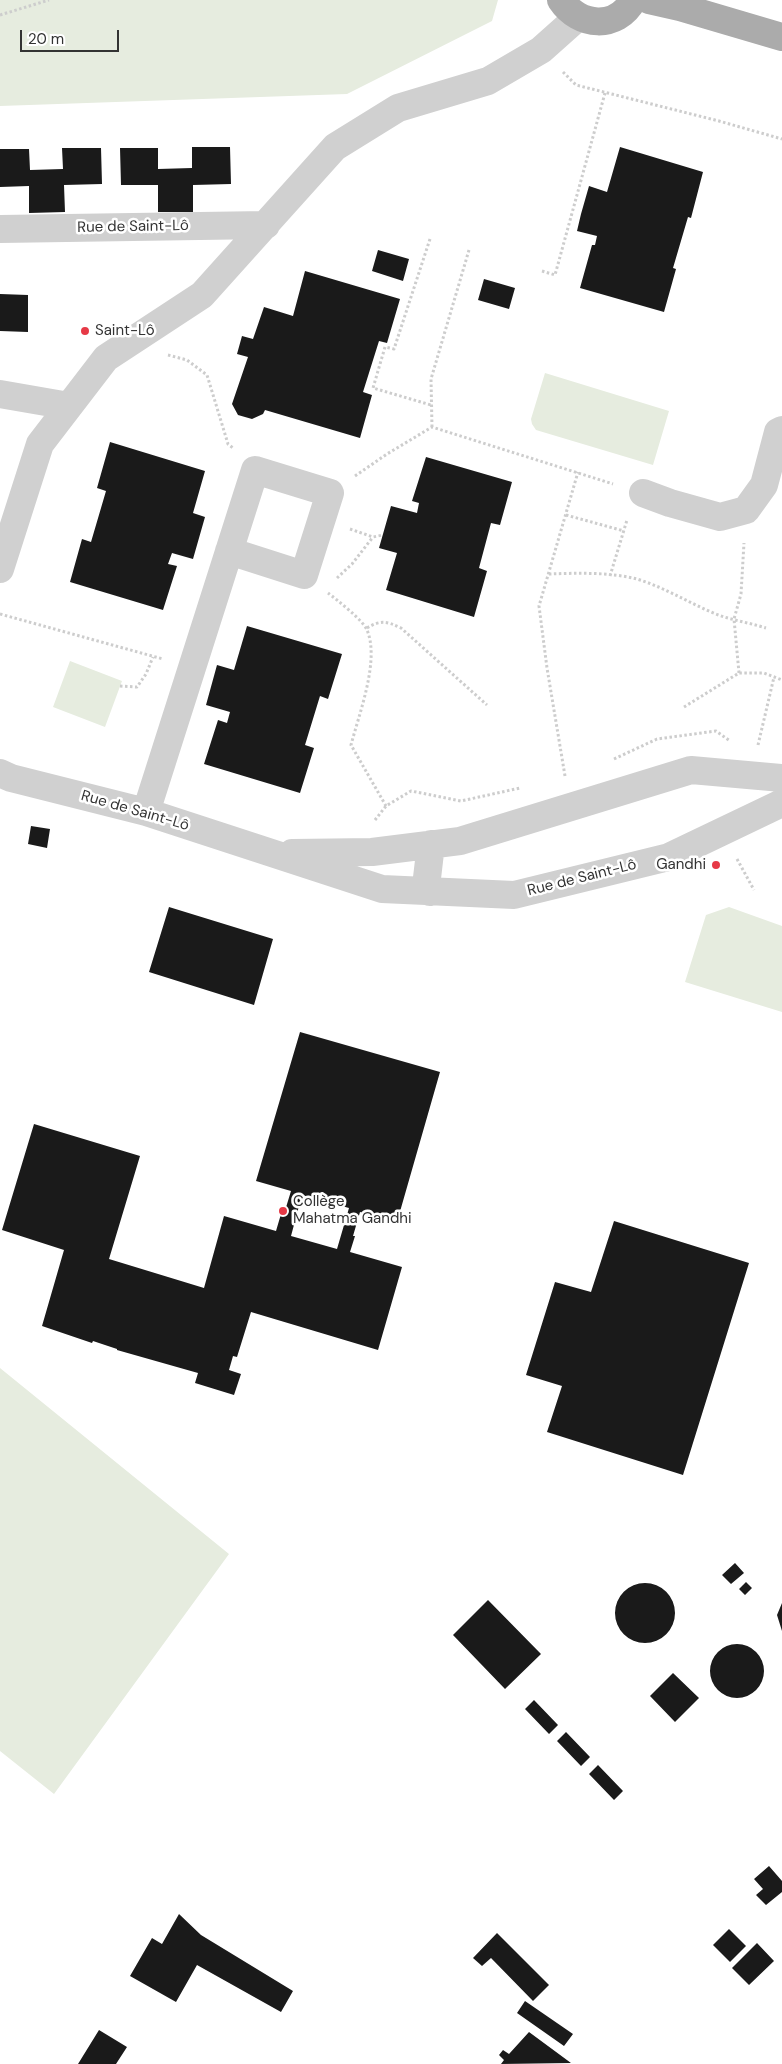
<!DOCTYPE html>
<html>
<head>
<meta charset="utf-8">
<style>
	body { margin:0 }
	#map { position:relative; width:782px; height:2064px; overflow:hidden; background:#fff; font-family:"DM Sans",sans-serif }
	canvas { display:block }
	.scale { position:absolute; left:20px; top:30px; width:99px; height:22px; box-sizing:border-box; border:2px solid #333; border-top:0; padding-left:6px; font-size:15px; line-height:18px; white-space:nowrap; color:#333; -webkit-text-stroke:4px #fff; paint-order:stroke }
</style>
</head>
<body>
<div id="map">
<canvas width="782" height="2064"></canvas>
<div class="scale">20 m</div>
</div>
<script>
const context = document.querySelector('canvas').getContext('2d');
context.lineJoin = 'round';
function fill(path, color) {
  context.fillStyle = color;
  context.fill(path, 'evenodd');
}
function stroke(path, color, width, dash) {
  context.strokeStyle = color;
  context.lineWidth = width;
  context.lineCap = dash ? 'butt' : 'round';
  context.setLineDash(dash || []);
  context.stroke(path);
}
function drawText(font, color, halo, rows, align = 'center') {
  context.font = font + ' "DM Sans",sans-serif';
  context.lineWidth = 5;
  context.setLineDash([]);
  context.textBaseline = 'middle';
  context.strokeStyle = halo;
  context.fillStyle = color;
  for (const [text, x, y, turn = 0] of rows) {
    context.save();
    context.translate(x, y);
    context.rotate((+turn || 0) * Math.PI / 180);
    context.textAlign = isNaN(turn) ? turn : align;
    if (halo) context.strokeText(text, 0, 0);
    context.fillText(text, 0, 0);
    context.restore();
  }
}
fill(new Path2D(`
	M0,0H498L492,21L347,94L0,106Z
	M545,373L669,411L653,465L536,430L532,424L531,419Z
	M70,661L122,681L105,727L53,707Z
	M729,907L782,926V1012L685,982L706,915Z
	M0,1368L229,1554L54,1794L0,1751Z`), '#e6ecdf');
fill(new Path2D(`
	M192,147H230L231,184L193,185V212H158V185H121L120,148H158V169L192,168Z
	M620,147L703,172L691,218L688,217L673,268L676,269L664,312L580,288L592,245H595L597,236L577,231L581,214L589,186L607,192Z
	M62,148H101L102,184L64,185L65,212L29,213V186L0,187V149H29L30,170L63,169Z
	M378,250L409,259L403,281L372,271Z
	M305,271L400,299L387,343L379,341L363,392L372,395L360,438L265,410L263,414L252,419L238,415L232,404L248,357L237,354L242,336L253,339L264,307L293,316Z
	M484,279L515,288L509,309L478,300Z
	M0,294L28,295V332L0,331Z
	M110,442L205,471L193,513L205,517L193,559L172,553L168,564L177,566L163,610L70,582L82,539L91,542L106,491L97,488Z
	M426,457L512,482L500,525L491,523L479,568L487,571L474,617L386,590L397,553L379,548L391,506L417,513L419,503L412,501Z
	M247,626L342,654L328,699L320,696L305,745L314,748L300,793L204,764L218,720L227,723L230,712L206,705L217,665L234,670Z
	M31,826L50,829L47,848L28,844Z
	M169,907L273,939L254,1005L149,972Z
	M300,1032L440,1072L397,1222L360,1212L353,1236H355L350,1252L402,1267L378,1350L251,1312L237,1357L233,1356L229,1370L241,1374L234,1395L195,1383L198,1373L117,1350V1349L93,1341L92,1343L42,1326L64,1250L2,1230L34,1124L140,1156L109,1259L204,1288L224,1216L276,1231L281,1214H284L291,1191L256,1181ZM302,1195L349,1208L337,1249L291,1236Z
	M614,1221L749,1263L683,1475L547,1432L562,1386L526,1375L555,1282L591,1292Z
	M735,1563L744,1573L731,1584L722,1575Z
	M746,1582L752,1588L745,1595L739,1589Z
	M615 1613a30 30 0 1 1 60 0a30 30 0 1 1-60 0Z
	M488,1600L541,1654L505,1689L453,1635Z
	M782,1603V1631L777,1615Z
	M710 1671a27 27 0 1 1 54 0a27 27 0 1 1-54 0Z
	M673,1673L699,1698L675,1722L650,1696Z
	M534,1700L558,1725L549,1734L525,1709Z
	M566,1732L590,1757L581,1766L557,1741Z
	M598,1765L623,1791L614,1800L589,1774Z
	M769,1866L782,1881V1892L766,1905L756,1895L763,1889L754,1879Z
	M179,1914L201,1935L293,1991L281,2012L197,1965L176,2002L130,1976L152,1938L162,1944Z
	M729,1929L746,1946L730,1962L713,1945Z
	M497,1933L549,1985L533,2001L491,1958L482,1966L473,1958Z
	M757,1943L774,1961L749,1985L732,1968Z
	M525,2001L573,2034L564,2046L517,2013Z
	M99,2030L127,2047L116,2064H78Z
	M529,2032L571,2063L501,2064L504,2060L499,2055L503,2050L509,2054Z`), '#1a1a1a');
stroke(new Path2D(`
	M0,15L49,0
	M563,72L576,85L719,121L782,139
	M430,239L394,349L385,347L373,388L431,405
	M542,271L555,275L605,93
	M168,355L187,360L207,375L228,444L233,448
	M432,427L431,379L469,250
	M355,476L387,454L432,427L613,484
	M566,515L624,531
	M350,529L373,537L383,535
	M549,574C577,573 610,572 637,579C663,587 686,601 711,612C729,620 747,622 766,628
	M610,576L627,520
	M337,578L352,564L373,537
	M328,593C337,600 363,620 367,630C380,660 359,714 351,745L386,806
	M0,614L163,659
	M367,628C380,620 387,621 401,628L487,705
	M739,673L734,619L741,594L744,543
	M120,686L137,687L146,674L153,657
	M684,707L739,673H764L782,680
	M758,745L774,677
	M614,759L657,739L716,731L730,741
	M565,776L547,668L539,606L578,472
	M375,820L386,806L411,791L461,801L520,788
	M737,859L754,890`), '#cdcdcd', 3, [2.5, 2.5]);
stroke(new Path2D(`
	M0,229L266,225
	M0,394L69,406
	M643,493L670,503L720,517L746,510L764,485L778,432L782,430
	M0,569L40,444L106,358L202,295L335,147L398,108L488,81L541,50L578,17
	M0,773L11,778L146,812L382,889L514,895L669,857L782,803
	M146,812L255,470L330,493L304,575L229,551
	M292,853L372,852L460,841L691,770L782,778
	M430,892L427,878L431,844`), '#d0d0d0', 28);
stroke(new Path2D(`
	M561,0C579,27 617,30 633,0
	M649,0L680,7L782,37`), '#ababab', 28);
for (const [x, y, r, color] of [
	[85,331,5,"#e63946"],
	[716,865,5,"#e63946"],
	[283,1211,5,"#e63946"]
]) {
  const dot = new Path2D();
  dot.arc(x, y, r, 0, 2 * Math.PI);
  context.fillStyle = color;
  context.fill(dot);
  stroke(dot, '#fff', 2);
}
drawText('15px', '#333', '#fff', [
	["Rue de Saint-Lô",133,227,-1],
	["Rue de Saint-Lô",135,811,16],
	["Rue de Saint-Lô",582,878,-14]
]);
drawText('15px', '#333', '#fff', [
	["Saint-Lô",95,331],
	["Gandhi",706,865,"right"],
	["Collège",293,1202],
	["Mahatma Gandhi",293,1219]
], 'left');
</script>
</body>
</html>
